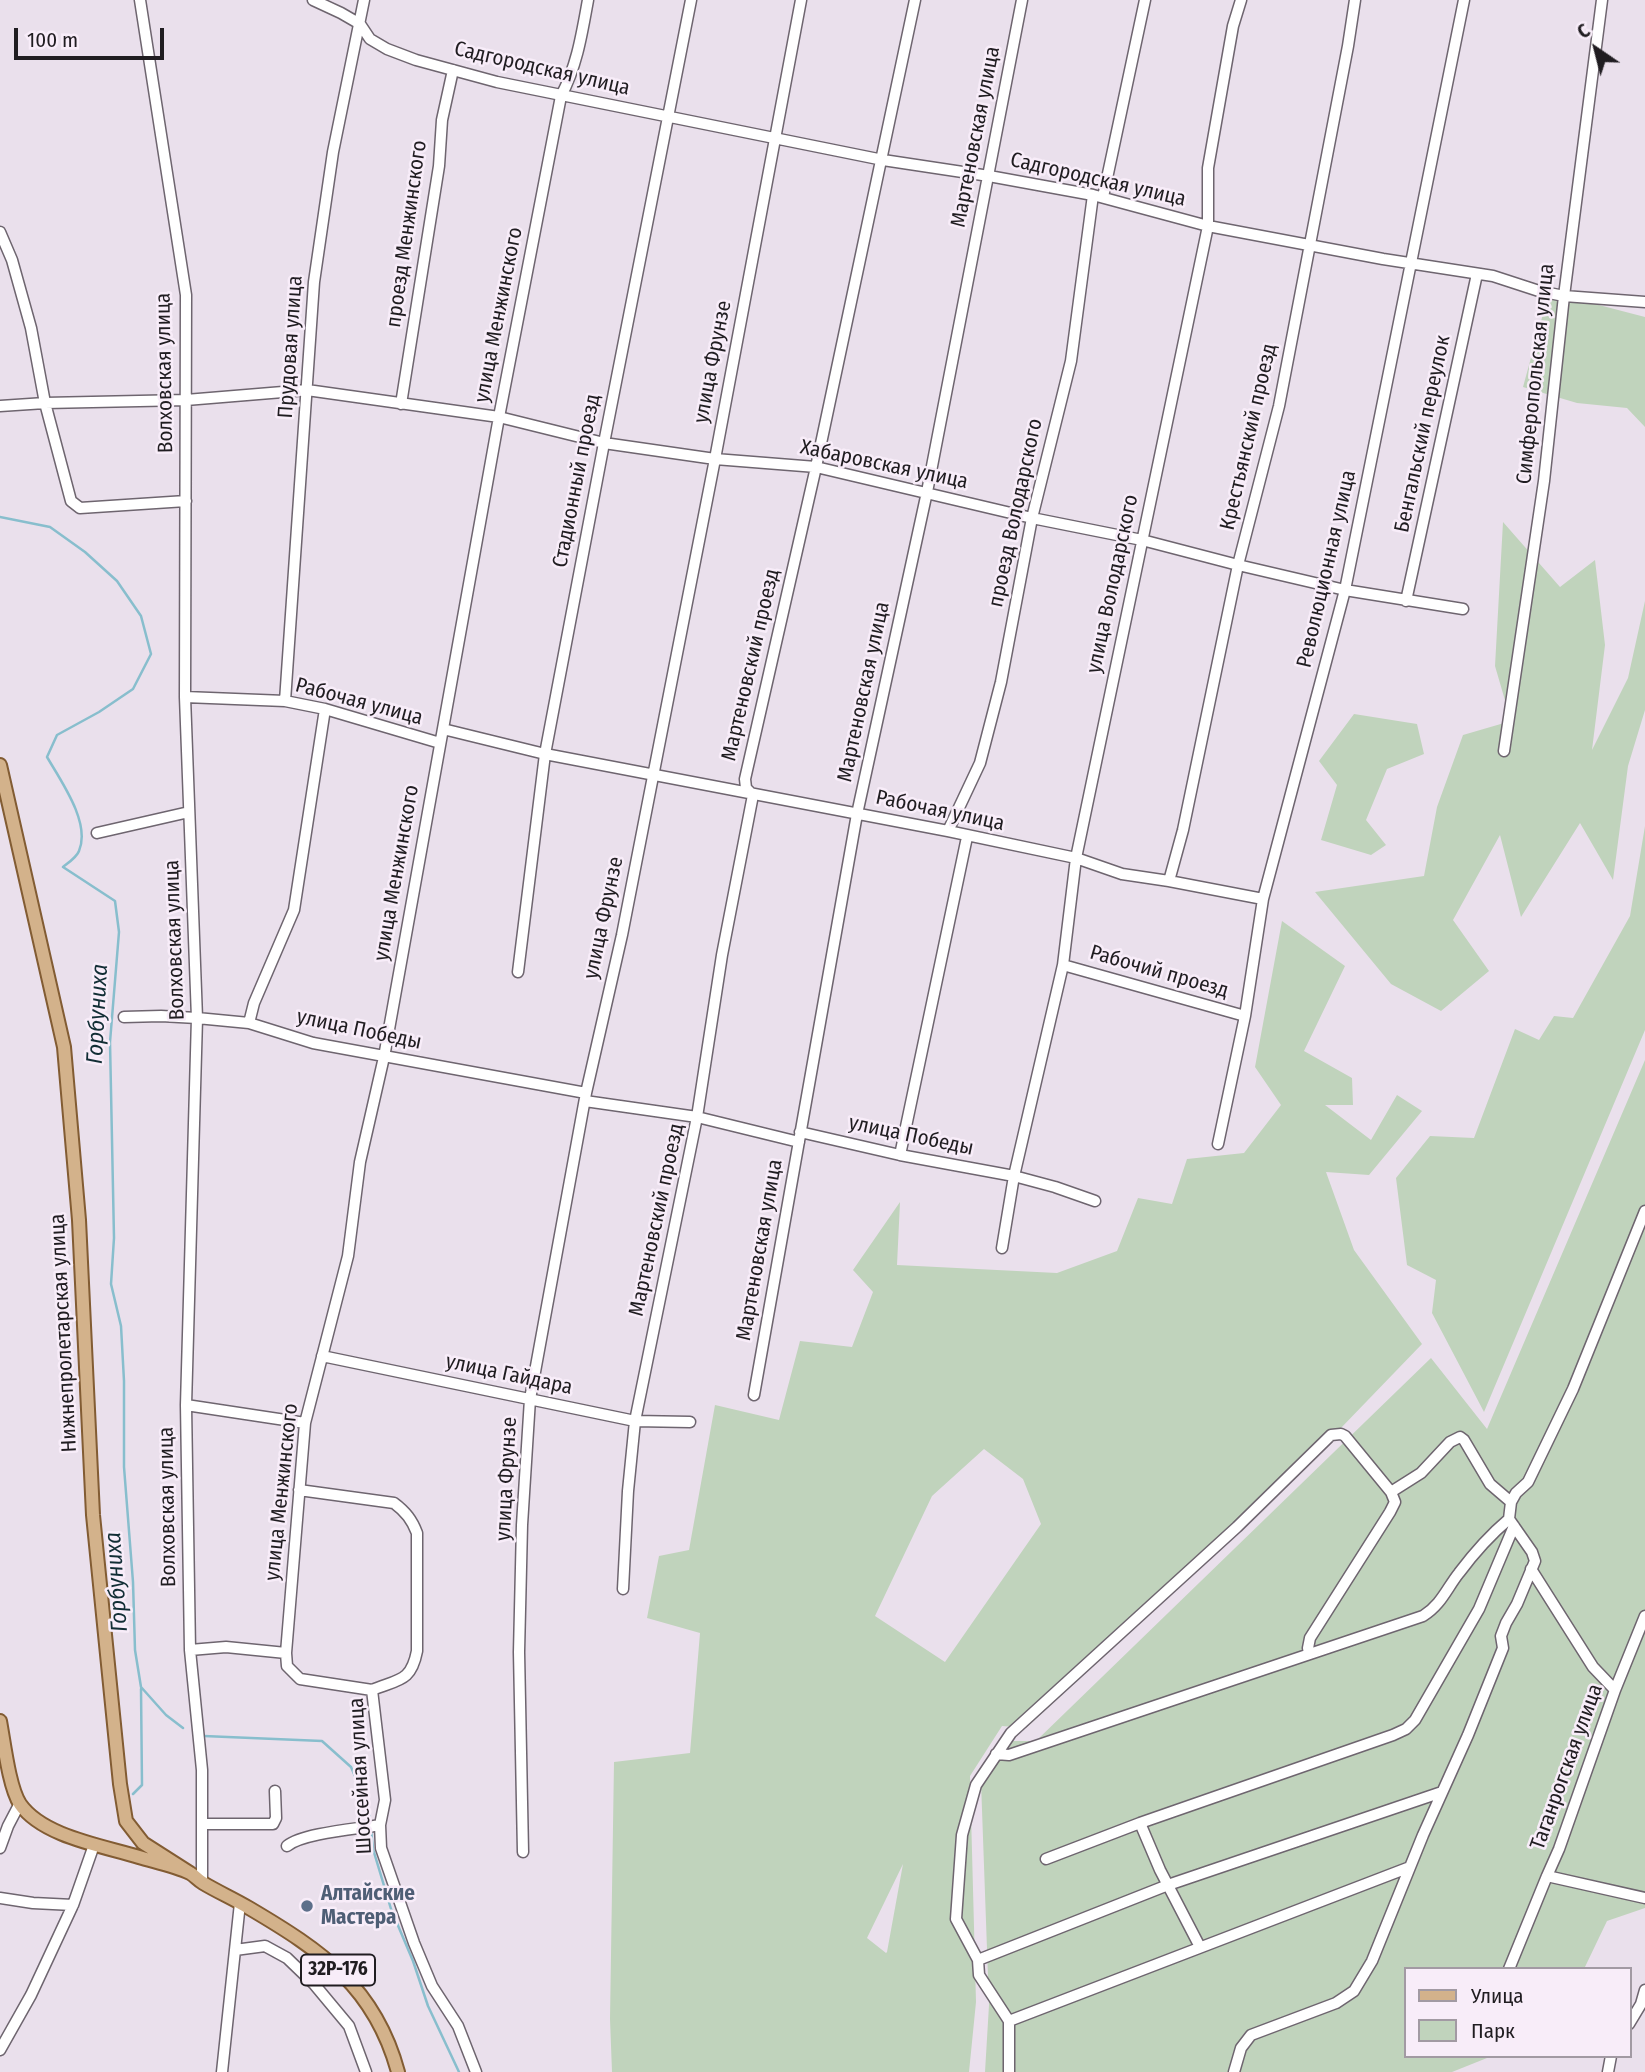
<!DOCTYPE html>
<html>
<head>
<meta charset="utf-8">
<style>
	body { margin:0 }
	#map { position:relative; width:1645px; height:2072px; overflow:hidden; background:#eae0ec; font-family:"Fira Sans Condensed",sans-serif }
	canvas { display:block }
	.legend { position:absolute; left:1404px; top:1967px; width:228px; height:91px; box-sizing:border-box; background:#f8edf9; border:2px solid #a29aa3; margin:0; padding:9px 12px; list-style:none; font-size:21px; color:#201d21 }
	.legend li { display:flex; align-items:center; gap:14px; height:35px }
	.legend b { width:35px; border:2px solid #a29aa3 }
	.north { position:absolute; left:1561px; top:14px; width:70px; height:70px; -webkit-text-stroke:5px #f8edf9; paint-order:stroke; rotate:325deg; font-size:19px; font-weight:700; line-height:28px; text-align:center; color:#201d21 }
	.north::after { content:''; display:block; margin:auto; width:24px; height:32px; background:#201d21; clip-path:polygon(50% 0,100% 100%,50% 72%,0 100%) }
	.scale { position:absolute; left:14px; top:28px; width:150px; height:32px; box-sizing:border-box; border:4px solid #201d21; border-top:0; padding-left:9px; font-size:21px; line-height:24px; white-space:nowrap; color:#201d21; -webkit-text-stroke:5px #f8edf9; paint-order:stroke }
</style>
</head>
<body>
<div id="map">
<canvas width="1645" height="2072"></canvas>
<ul class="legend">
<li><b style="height:9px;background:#d3b28b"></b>Улица</li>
<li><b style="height:19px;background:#c0d3bc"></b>Парк</li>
</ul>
<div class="north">С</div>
<div class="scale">100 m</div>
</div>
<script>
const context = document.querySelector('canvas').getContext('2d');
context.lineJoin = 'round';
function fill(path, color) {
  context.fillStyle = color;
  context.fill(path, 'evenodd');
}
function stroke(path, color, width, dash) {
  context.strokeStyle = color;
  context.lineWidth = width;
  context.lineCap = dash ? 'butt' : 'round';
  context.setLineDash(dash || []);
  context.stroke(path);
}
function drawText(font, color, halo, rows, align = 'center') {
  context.font = font + ' "Fira Sans Condensed",sans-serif';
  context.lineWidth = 5;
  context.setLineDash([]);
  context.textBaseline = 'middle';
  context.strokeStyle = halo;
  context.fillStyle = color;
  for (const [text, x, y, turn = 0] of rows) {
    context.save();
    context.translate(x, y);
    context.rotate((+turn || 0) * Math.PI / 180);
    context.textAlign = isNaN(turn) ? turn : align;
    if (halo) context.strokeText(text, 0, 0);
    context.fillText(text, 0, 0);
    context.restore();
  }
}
fill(new Path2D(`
	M1549,292L1645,317V427L1627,408L1577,403L1523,387Z
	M1503,522L1560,587L1595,560L1605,645L1592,750L1628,678L1645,601V710L1628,766L1613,880L1580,823L1521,917L1500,835L1453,920L1489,971L1441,1011L1391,984L1315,892L1424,876L1437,807L1463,735L1511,721L1495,666Z
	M1354,714L1417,724L1424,754L1387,769L1366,820L1386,845L1371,855L1321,840L1337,785L1319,761Z
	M1645,826V1030L1484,1412L1432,1313L1436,1280L1407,1265L1396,1178L1430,1136L1474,1138L1515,1029L1539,1040L1554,1016L1573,1018L1630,916Z
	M1282,921L1345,966L1304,1051L1352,1078L1353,1105H1325L1371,1140L1397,1095L1422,1111L1369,1175L1326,1172L1354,1250L1422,1344L1257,1515L1026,1728L1002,1726L970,1776L976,2002L969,2072H612L610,2019L614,1762L690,1753L700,1633L647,1618L659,1556L689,1550L715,1405L779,1420L800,1341L852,1347L873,1292L853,1270L900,1202L897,1265L1057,1273L1117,1251L1138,1198L1172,1204L1187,1159L1244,1153L1281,1105L1255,1067ZM984,1449L1023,1479L1041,1524L945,1662L875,1616L932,1496ZM903,1864L887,1952L886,1953L867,1938Z
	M1645,1060V1908L1607,1921L1584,1969H1405V2056H1492L1452,2072H985L989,2005L981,1782L1006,1741H1036L1431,1358L1487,1429Z`), '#c0d3bc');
stroke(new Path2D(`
	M0,517L50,527L85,552L117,581L141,616L151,654L133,689L99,712L57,735L47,757C61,781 91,823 79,851C77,857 68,863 63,867L115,901L119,932L110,1042L114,1238L111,1284L121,1326L124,1381V1467L133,1582L135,1650L141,1687L166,1715L183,1728
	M204,1736L322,1741L351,1767L368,1806L370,1823
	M133,1794L142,1785L141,1689
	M371,1830L373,1849L391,1909L413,1961L428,2006L459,2072`), '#88becd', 2.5);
const minor = new Path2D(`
	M140,0L186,295L185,697L197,1018L186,1405L190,1650L202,1770V1882
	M313,0L341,13L360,24L370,39L387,49L416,60L497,82L883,160L989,176L1093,195L1208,226L1383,259L1493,276L1539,291L1564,296L1645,302
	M1103,197L1145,0
	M0,232L12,260L31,328L45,403L71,501L80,508L186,501
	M401,404L439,166L442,120L453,70
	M0,406L45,403L186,400L307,390L499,417L604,443L715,459L816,467L1032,518L1142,540L1238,565L1345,590L1463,609
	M1406,601L1477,274
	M185,697L285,701L325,709L440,743
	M285,701L314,282L333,152L364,0
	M443,729L545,754L948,831L1076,858L1122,874L1169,881L1263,899
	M1504,751L1544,481L1564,296L1602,0
	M948,831L980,763L1001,682L1032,518L1071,361L1093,195
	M97,833L189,812
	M1169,881L1183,830L1238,565L1279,406L1348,46L1355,0
	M1063,965L1245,1016
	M518,972L545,754L604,443L691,0
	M124,1017L161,1016L197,1018L249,1023L313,1043L586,1093
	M249,1023L254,1003L294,910L325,709
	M585,1101L697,1117L799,1142
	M800,1132L900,1155L1014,1176L1055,1187L1095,1201
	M1218,1144L1245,1016L1263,899L1345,590L1464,0
	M900,1155L967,837
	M1002,1248L1014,1176L1063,965L1076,858L1208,226V168L1233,26L1241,0
	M322,1356L635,1421L690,1422
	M754,1395L857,814L927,492L1022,0
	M186,1405L305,1423
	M299,1490L394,1503C406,1512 412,1520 417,1533V1651C411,1682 399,1679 372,1690L385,1800L380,1825L381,1848L414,1943L432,1986L458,2026L476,2072
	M1391,1492L1421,1473L1450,1442L1460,1437L1464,1440L1490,1484L1511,1502
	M1531,1569L1593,1667L1615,1690
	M623,1589L628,1491L635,1421L697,1117L722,955L753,795L746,788L745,779L816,467L915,0
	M1645,1616L1615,1690L1559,1849L1547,1876L1645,1898
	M190,1650L226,1647L286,1653
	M372,1690L300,1679L287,1666L286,1653L305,1423L348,1256L360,1162L384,1057L499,417L561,96C577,66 582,33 588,0
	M996,1754L1009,1755L1423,1616C1441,1605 1447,1588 1459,1573C1474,1553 1490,1535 1509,1519
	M1140,1823L1160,1870L1200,1947
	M202,1824H273L276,1818L275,1791
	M287,1846C303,1833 357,1829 380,1825
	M0,1848L8,1826L20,1803
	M523,1852L519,1652L522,1525L530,1399L586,1093L622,935L715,459L801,0
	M1046,1859L1140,1823L1393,1735L1406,1729L1415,1720L1479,1609L1514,1526
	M0,1898L33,1903L73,1905
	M235,1950L265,1946L287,1958L314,1984L349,2026L366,2072
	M978,1960L1168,1885L1442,1792
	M1509,1969L1547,1876
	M1009,2021L1410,1867
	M1629,2024L1641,2004L1645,1990
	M0,2050L31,1995L73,1905L94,1845
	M222,2072L240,1903
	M1009,2072V2021L979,1975L978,1960L956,1919L962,1835L976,1785L1011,1733L1237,1527L1331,1435L1341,1434L1345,1436L1391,1492L1395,1502L1390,1512L1310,1638L1308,1648L1309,1654
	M1234,2072L1241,2048L1251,2035L1336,2003L1354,1991L1372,1961L1423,1835L1468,1735L1503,1648L1501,1636L1506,1623L1517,1604L1535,1561L1532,1552L1509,1519L1511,1502L1516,1493L1528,1482L1573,1389L1645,1211
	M1608,2072L1611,2056`);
const major = new Path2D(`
	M0,765L64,1047L79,1220L93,1515L120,1784L126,1821L143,1843L190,1873
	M0,1721C4,1742 9,1787 20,1804C43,1837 104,1846 139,1857C156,1862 175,1866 190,1873C195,1876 198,1880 203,1883C218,1892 234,1899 249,1908C322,1951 375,1987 398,2072`);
stroke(minor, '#6e656f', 13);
stroke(major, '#825c33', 16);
stroke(minor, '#fff', 10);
stroke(major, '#d3b28b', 12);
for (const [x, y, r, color] of [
	[307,1906,7,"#5c6f8a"]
]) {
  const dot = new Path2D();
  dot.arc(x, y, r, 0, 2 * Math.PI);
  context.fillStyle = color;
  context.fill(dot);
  stroke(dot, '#f8edf9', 2.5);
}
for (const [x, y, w] of [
	[338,1970,74]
]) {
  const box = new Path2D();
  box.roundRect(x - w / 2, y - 15.5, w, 31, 5);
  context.fillStyle = '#f8edf9';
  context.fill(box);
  stroke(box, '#201d21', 2);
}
drawText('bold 19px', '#201d21', null, [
	["32Р-176",338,1970]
]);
drawText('21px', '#201d21', '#f8edf9', [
	["Садгородская улица",542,69,13],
	["Мартеновская улица",976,137,-79],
	["Садгородская улица",1098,180,13],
	["проезд Менжинского",407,234,-82],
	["улица Менжинского",499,315,-79],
	["Прудовая улица",291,347,-86],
	["улица Фрунзе",713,362,-79],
	["Волховская улица",165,373,-91],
	["Симферопольская улица",1536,374,-84],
	["Бенгальский переулок",1423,434,-78],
	["Крестьянский проезд",1249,437,-77],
	["Хабаровская улица",884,465,12],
	["Стадионный проезд",577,481,-79],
	["проезд Володарского",1016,513,-78],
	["Революционная улица",1327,569,-77],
	["улица Володарского",1113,584,-78],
	["Мартеновский проезд",751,665,-77],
	["Мартеновская улица",864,692,-78],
	["Рабочая улица",359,702,15],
	["Рабочая улица",940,811,12],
	["улица Менжинского",397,873,-80],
	["улица Фрунзе",604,918,-78],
	["Волховская улица",175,940,-92],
	["Рабочий проезд",1159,972,16],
	["улица Победы",359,1030,12],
	["улица Победы",911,1136,12],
	["Мартеновский проезд",657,1220,-78],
	["Мартеновская улица",760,1250,-80],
	["Нижнепролетарская улица",64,1333,-93],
	["улица Гайдара",509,1375,12],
	["улица Фрунзе",507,1479,-87],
	["улица Менжинского",282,1492,-84],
	["Волховская улица",168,1507,-91],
	["Таганрогская улица",1567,1767,-70],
	["Шоссейная улица",361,1776,-93]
]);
drawText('bold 21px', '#4e5e75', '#f8edf9', [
	["Алтайские",321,1894],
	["Мастера",321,1918]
], 'left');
drawText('italic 23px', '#122e35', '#f8edf9', [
	["Горбуниха",98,1014,-87],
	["Горбуниха",117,1582,-94]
]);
</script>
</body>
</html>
